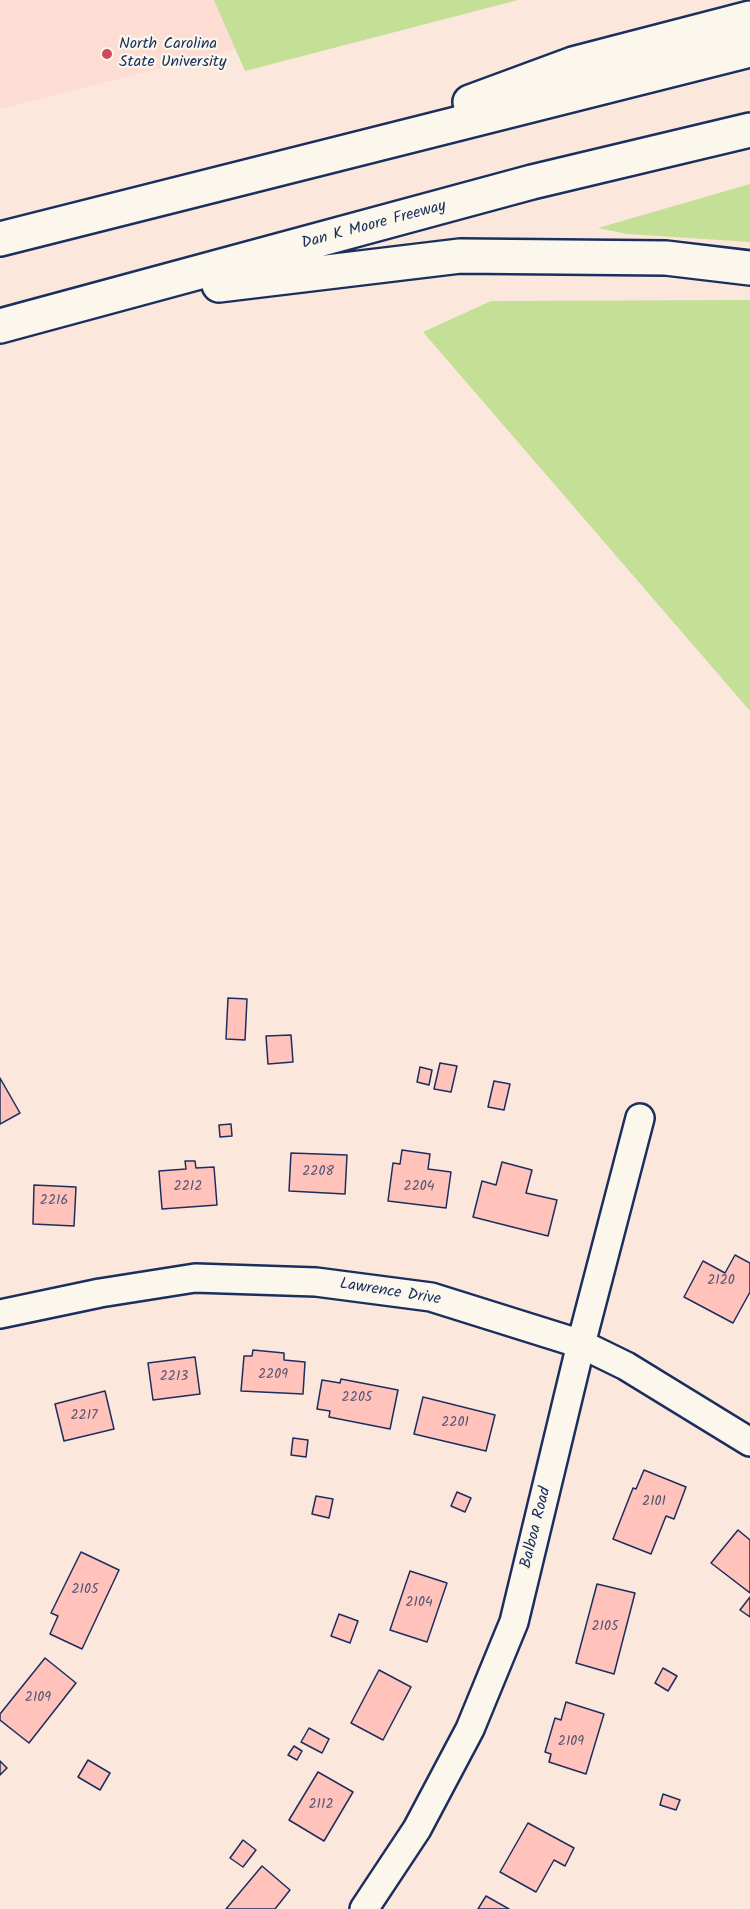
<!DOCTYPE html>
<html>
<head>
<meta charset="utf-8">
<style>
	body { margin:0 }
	canvas { display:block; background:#fce7dd }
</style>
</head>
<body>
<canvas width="750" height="1909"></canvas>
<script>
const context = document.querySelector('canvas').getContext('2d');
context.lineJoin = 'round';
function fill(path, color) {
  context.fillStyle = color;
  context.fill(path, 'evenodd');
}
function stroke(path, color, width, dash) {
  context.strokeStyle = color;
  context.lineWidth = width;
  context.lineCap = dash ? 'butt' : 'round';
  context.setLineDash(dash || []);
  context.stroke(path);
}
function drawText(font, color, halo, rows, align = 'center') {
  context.font = font + ' Kalam,sans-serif';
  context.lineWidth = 4.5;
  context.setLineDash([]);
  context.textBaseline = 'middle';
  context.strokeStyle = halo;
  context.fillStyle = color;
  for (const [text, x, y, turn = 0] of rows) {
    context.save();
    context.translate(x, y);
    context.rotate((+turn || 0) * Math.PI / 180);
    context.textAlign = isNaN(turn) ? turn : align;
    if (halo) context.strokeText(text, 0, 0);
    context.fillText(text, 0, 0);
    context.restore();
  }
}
fill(new Path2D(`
	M0,0H429L0,109Z`), '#fddcd3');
fill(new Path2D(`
	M214,0H518L245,71Z
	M750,184V242L627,234L598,228Z
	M750,300V711L423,332L491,301Z`), '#c4df96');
const building = new Path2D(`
	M228,998L247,999L245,1040L226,1039Z
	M291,1035L293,1062L268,1064L266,1036Z
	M440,1063L457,1066L451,1092L434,1089Z
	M420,1067L432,1070L429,1085L417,1082Z
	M0,1078L20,1113L0,1124Z
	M494,1081L510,1084L504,1110L488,1107Z
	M231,1124L232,1136L220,1137L219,1125Z
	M402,1150L430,1154L428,1169L451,1172L446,1208L388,1201L393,1163L400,1164Z
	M291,1153L347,1155L345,1194L289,1191Z
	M185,1161H195L196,1168L214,1167L217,1205L162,1209L159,1171L186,1169Z
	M502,1162L532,1170L526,1193L557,1200L548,1236L473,1217L482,1181L496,1185Z
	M34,1185L76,1187L74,1226L33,1224Z
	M735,1255L750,1263V1292L733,1323L684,1297L703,1261L725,1273Z
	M253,1350L284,1353V1360L305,1362L303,1394L241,1391L244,1356H252Z
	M195,1357L200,1394L153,1400L148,1363Z
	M341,1379L398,1390L390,1429L329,1417L330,1411L317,1409L322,1380L340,1383Z
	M105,1391L114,1429L64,1441L55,1404Z
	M423,1397L495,1415L486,1451L414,1434Z
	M293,1438L308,1440L306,1457L291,1455Z
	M644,1470L686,1487L674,1519L666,1516L651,1554L613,1539L633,1488L636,1489Z
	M457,1492L471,1498L465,1512L451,1506Z
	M316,1496L333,1499L329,1518L312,1514Z
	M738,1530L750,1540V1593L711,1563Z
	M81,1552L119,1570L82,1649L50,1634L58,1616L51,1613Z
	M410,1571L447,1583L427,1642L390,1630Z
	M597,1584L635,1593L614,1674L576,1663Z
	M750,1597V1617L740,1610Z
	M339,1614L358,1621L350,1643L331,1636Z
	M45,1658L76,1683L29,1743L0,1720V1714Z
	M663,1668L677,1676L668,1691L655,1683Z
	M379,1670L411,1687L383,1740L351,1723Z
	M566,1702L604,1714L586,1774L549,1762L551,1754L545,1752L555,1718L561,1720Z
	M309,1728L329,1739L322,1753L301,1742Z
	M294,1746L302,1751L297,1760L288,1755Z
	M88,1760L110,1773L100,1790L78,1777Z
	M0,1761L7,1768L0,1775Z
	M318,1772L353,1792L324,1841L289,1820Z
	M663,1794L680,1800L676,1810L660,1805Z
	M528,1823L574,1848L565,1866L554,1860L536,1892L500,1872Z
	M243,1840L256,1850L243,1867L230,1858Z
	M262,1866L290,1890L275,1909H226Z
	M486,1896L509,1909H478Z`);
fill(building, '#ffc3bb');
stroke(building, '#1b2f5e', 1.5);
const minor = new Path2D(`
	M0,1314L100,1293L195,1278L316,1282L431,1297L581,1344L626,1366L750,1442
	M364,1909L417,1829L470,1729L514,1622L581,1344L640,1118`);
const motorway = new Path2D(`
	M470,102L573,64L750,18
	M0,239L750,50
	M219,285L460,256L666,258L750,268
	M0,326L532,182L750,130`);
stroke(minor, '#1b2f5e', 32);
stroke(motorway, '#1b2f5e', 38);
stroke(minor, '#fbf7ec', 27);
stroke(motorway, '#fbf7ec', 33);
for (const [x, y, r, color] of [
	[107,54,6,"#d1495b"]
]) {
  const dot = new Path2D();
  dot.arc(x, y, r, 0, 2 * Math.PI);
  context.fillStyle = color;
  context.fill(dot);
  stroke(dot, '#fbf7ec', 2);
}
drawText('14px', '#545475', null, [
	["2208",318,1173],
	["2212",188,1188],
	["2204",419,1188],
	["2216",54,1202],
	["2120",721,1282],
	["2209",273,1376],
	["2213",174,1378],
	["2205",357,1399],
	["2217",84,1417],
	["2201",455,1424],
	["2101",654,1503],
	["2105",85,1591],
	["2104",419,1604],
	["2105",605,1628],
	["2109",38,1699],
	["2109",571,1743],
	["2112",321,1806]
]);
drawText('16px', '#1b2f5e', '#fbf7ec', [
	["North Carolina",119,45],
	["State University",119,63]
], 'left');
drawText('16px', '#1b2f5e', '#fbf7ec', [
	["Dan K Moore Freeway",374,226,-15],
	["Lawrence Drive",390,1293,9],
	["Balboa Road",537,1528,-76]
]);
</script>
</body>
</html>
